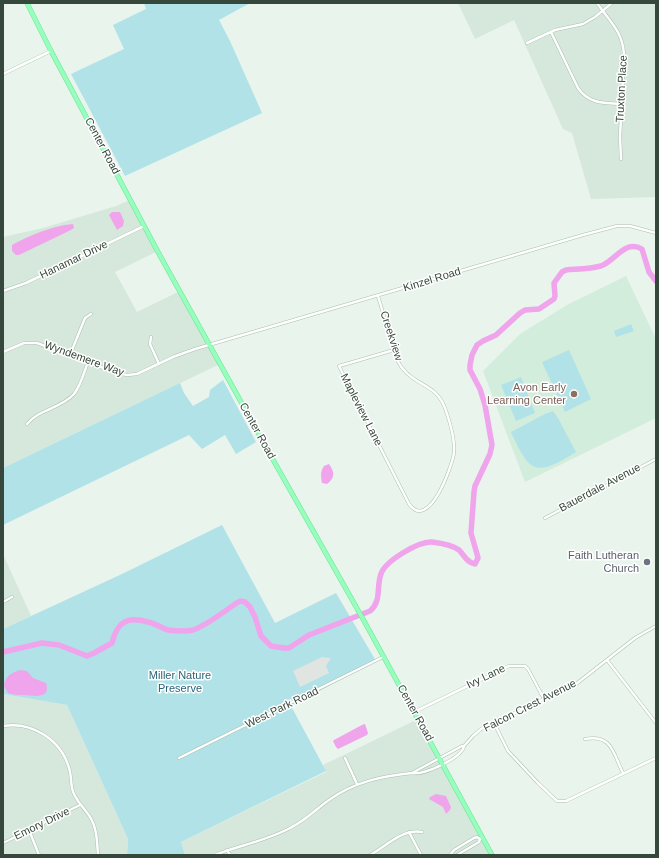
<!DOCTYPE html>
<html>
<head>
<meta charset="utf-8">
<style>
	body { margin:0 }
	#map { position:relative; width:659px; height:858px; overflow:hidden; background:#e8f4ec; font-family:Helvetica,sans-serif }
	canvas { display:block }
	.frame { position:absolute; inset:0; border:4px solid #36473b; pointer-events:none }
</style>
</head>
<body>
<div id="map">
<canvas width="659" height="858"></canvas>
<div class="frame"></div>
</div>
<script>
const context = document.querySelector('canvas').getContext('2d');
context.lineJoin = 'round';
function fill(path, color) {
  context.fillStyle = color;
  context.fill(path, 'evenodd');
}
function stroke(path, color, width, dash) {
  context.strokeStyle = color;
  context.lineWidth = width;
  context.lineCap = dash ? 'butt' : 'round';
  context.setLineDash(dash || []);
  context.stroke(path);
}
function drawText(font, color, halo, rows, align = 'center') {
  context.font = font + ' Helvetica,sans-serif';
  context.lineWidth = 3;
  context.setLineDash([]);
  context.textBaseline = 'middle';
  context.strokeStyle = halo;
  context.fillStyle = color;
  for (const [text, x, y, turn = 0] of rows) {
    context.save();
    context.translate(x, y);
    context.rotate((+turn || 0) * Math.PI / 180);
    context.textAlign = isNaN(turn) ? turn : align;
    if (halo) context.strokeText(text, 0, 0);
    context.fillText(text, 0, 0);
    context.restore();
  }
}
fill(new Path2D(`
	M458,3H656V197L591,199L572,133L563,129L514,20L475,39Z
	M130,200L158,251L115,272L137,312L180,291L220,364L3,468V237L43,228L116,206Z
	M3,554L31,616L3,629Z
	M3,694L67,705L128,839L127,855H3Z
	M418,719L492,855H185L181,842L326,772L323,765Z`), '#d6e8dc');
fill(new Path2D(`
	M626,276L656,339V418L525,482L483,371L520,334L567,305Z`), '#d2eddc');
fill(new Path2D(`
	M144,3H250L219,20L230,41L262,113L125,176L71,74L124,49L113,25L146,9Z
	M631,324L634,331L616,337L614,331Z
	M569,350L591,399L565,412L542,362Z
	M521,377L535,413L516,421L501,385Z
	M223,380L256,442L236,454L225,435L202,449L189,435L3,525V468L180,383L184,393L193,406L209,397L210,390Z
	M553,411L558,418L576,452C536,477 530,474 511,432L545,414Z
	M222,525L275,623L336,593L376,661L291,706L326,771L181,842L185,855H127L128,839L67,705L3,694V629L122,574Z`), '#b1e2e8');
fill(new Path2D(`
	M322,657L331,658L326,666L329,673L300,687L293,671Z`), '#e0e5e1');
fill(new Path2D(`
	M112,212H120L124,221L123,226L117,230L109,215Z
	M73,224L74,228L71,230L19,255H16L12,251V245C31,235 51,226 73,224Z
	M329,464C335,472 335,478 327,484L322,483C321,476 320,472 324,466Z
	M21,670L27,671L33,678L46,683C51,699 35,696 25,695C19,695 14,695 8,693L4,686C5,676 12,672 21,670Z
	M365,724L368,733L367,735L338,749L336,747L333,741L334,740L362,725Z
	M436,794L446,796L451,807L450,810L446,814L443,807L429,799L430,797Z`), '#f0a4eb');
stroke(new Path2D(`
	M3,652L42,643L59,645L87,656L94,653L112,643C117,622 127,616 148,622C155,623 161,628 168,630C176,631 185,632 193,630C210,624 225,610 240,601L245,602L250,607L255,617L261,636L271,646L284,648H289L309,635L370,611C382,601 376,587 381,574C385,561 419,541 432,542C440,543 452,545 459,550C464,555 467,563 475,564L478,558L477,554L471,533L474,492L475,486L490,454L492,445L485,405L480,389L470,370V365L472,355L477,345L483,341L496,335L520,313L525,310L539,309L554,299L555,296L554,283L562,272L566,270C577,269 590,269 601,266C615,261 625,239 642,249L649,272L656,281`), '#f0a4eb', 5.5);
const minor = new Path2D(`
	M597,3C610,22 623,31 624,56L620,137L621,159
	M551,32L578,88C589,104 604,103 622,104
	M527,43L555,30L583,24L595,17L612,3
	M3,74L51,51
	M3,291L26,283L144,226
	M378,296L394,350C396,357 398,364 403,369C416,386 436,384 445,408C450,422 455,438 454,453C452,466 429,532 409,504L339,366L394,350
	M151,337L150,344L159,364
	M3,352L24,343H37L117,373L127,375L137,374L173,357L195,349L583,235L617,226H630L656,233
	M70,355L85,318L91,314
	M27,424C39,409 62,408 74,394C81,385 84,372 88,362
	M545,518L656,459
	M3,602L12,597
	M607,660L656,723
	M414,712L509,666H525L528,669L544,699
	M494,723L508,751L538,783L557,801H566L656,758
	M3,726C32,721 61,740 69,768C72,776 70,786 74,794C78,803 85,809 90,817C97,828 97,842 98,855
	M585,739C612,734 613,753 623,773
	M462,746H464C462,758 423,776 412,773Z
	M464,746L473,736L481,729L576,684L635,638L656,626
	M179,758L383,657
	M345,758L357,784
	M29,830L39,855
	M409,832L421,855
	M3,843L80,805
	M227,850L230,855
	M215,855C240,845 266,841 290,828C305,821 316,809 329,800C354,782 382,776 412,773
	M370,855C385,847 403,828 422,832
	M450,855L454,850L474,838L477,837L480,839L479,842L457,855`);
const primary = new Path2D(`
	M27,3L51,51L158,252L276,465L363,619L492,855`);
stroke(minor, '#aabfb1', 3.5);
stroke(primary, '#66e493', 5);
stroke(minor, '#fff', 2.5);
stroke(primary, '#97febd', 4);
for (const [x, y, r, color] of [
	[574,394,4,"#8d6e63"],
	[647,562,4,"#6b7280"]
]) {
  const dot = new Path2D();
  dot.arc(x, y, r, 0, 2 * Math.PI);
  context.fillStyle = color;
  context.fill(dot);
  stroke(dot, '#fff', 1.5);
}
drawText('11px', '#36473b', '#fff', [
	["Truxton Place",622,89,-87],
	["Center Road",102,146,62],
	["Hanamar Drive",74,260,-26],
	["Kinzel Road",432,280,-17],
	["Creekview",391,336,72],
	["Wyndemere Way",84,359,20],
	["Mapleview Lane",361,410,63],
	["Center Road",257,431,61],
	["Bauerdale Avenue",600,488,-28],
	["Ivy Lane",486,677,-26],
	["Falcon Crest Avenue",530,706,-27],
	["West Park Road",282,708,-26],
	["Center Road",415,713,61],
	["Emory Drive",42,824,-26]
]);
drawText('11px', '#785e54', '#fff', [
	["Avon Early",566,388],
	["Learning Center",566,401]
], 'right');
drawText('11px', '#5b616d', '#fff', [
	["Faith Lutheran",639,556],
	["Church",639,569]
], 'right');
drawText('11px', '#296379', '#fff', [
	["Miller Nature",180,676],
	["Preserve",180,689]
]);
</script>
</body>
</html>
